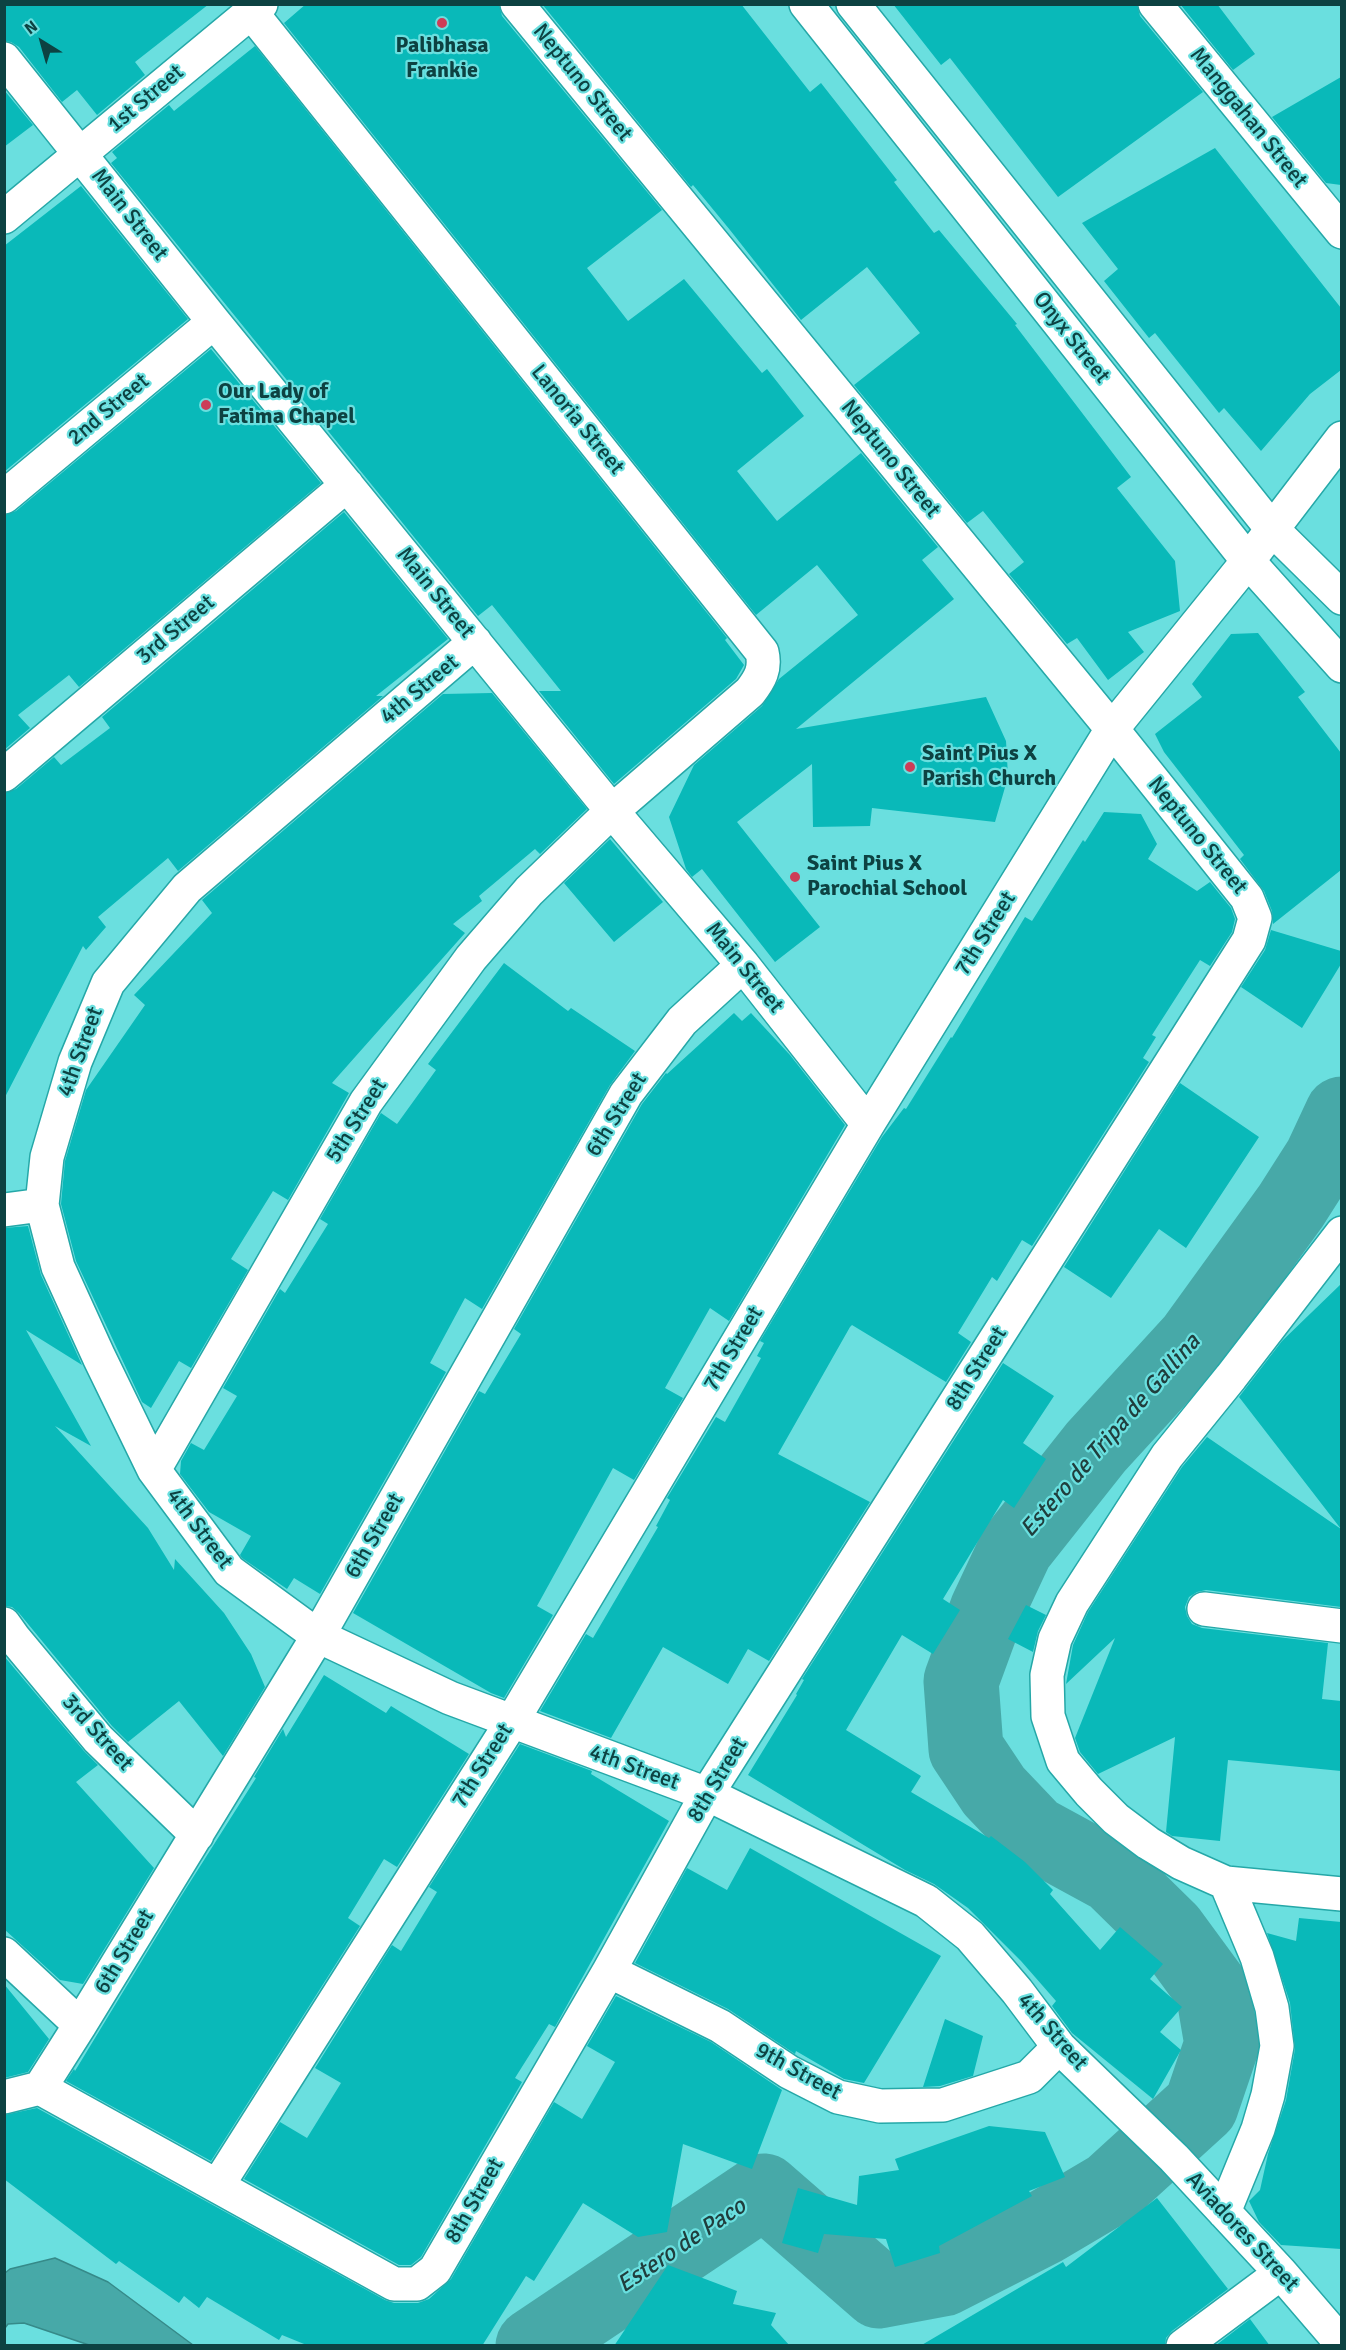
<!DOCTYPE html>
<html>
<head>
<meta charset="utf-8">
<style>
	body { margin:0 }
	#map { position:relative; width:1346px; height:2350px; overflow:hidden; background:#6adfdf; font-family:Signika,sans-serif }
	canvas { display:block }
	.frame { position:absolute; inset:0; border:6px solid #0d4242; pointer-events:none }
	.north { position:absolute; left:12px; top:12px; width:60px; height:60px; -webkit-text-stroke:4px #6adfdf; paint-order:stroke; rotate:323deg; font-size:16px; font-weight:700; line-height:24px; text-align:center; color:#0d4242 }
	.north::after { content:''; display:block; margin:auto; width:21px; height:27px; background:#0d4242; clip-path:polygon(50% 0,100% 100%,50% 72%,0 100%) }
</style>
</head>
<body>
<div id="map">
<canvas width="1346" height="2350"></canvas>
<div class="frame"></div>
<div class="north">N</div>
</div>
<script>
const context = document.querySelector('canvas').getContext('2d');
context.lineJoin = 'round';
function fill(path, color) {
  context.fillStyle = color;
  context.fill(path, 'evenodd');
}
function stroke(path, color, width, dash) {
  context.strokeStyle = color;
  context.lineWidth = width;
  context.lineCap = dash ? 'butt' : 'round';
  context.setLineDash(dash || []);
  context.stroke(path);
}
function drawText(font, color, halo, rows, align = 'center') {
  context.font = font + ' Signika,sans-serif';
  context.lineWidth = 4.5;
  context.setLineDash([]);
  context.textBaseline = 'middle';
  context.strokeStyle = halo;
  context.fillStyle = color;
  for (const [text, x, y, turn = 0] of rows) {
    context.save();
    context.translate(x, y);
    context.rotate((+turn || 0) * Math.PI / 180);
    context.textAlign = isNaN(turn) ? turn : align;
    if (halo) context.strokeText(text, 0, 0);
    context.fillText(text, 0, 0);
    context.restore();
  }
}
const water = new Path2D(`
	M55,2258L108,2282L193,2345H89L24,2323L8,2324L5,2328V2273L10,2269Z`);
fill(water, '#47a9a8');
stroke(water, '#368a89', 1.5);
stroke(new Path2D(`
	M879,2291L943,2279L1045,2227L1111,2188L1201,2106L1222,2044L1213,1991L1169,1931L1113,1876L1034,1833L994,1791L966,1749L961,1681L987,1610L1016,1548L1096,1447L1194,1340L1291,1206L1321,1159L1342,1114
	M533,2346L764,2191L879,2291`), '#47a9a8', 75);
fill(new Path2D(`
	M4,4H209L135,62L145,75L97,115L77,90L62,102L19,47L11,42L4,41Z
	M306,4H499L502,16L662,210L587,268L628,321L684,279L762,373L767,369L804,416L737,471L777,521L861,453L938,547L922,560L954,599L796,729L986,697L1006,741L1007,758L1008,777L995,822L872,808L870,826L813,827L812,764L737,822L820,927L775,962L702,869L692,877L686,869L669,817L694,765L762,706L779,679L858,615L817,565L756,615L284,23Z
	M542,4H741L810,92L821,83L897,180L894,182L934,233L939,230L1017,324L1015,325L1131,477L1117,488L1175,561L1180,611L1128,632L1144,652L1108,680L1077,638L1067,644L1009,574L1024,562L983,511L967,523L854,385L920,333L867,267L801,320L730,230L693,185L691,187Z
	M893,4H1137L1140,16L1203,92L1058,197L950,58L941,65Z
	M1180,4H1217L1255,54L1233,70Z
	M255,46L727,638L725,640L744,665L736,679L614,784L539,691H561L492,605L478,616L111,163L117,158L112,152L169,105L174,111Z
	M1341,77V185L1326,183L1272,117Z
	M4,90L33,125L4,147Z
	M1215,148L1341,308V370L1310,394L1261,451L1224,408L1219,413L1155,333L1149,338L1104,281L1118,269L1082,223Z
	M81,186L188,319L4,472V246Z
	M211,349L321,483L79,687L69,675L18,715L30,728L4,750V515L16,511Z
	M344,512L448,639L376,696H383L178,871L168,858L98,917L106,927L86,950L83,946L4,1099V793L16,789L54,757L61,765L110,728L102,717Z
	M1258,633L1305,692L1298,697L1341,753V870L1273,924L1272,911L1264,891L1240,859L1244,855L1164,752L1155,734L1202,697L1192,684L1231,634Z
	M492,693L587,809L540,854L535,849L479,896L482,901L453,924L465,933L332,1083L349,1093L288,1200L273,1191L231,1259L248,1270L191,1368L179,1361L151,1408L142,1402L76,1261L61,1204L65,1161L86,1090L145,1005L134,995L212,913L202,900L443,694Z
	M1104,812L1141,814L1157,844L1148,859L1197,891L1210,882L1231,908L1235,919L1232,932L1210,966L1200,960L1152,1035L1156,1037L1143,1058L1149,1062L1032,1246L1022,1240L997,1281L992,1277L958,1333L971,1342L946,1382L852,1325L850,1327L778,1454L870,1502L769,1661L748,1649L728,1684L663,1647L611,1738L540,1711L586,1634L593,1638L658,1527L656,1526L670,1500L667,1498L716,1417L725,1422L761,1358L757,1356L764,1343L760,1341L882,1137L904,1108L906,1109L951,1037L952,1038L1025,917L1032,921L1083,840L1085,842Z
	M610,839L663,902L614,942L564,883Z
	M1271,930L1341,951V964L1302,1028L1241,987L1265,950Z
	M504,963L568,1011L571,1008L635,1051L610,1085L482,1309L465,1298L430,1363L446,1372L320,1594L294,1578L287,1589L242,1558L240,1555L251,1536L209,1512L180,1474L181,1461L191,1443L204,1450L237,1396L223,1388L280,1289L285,1293L328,1224L320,1219L381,1113L397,1124L436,1070L428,1064Z
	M734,1013L742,1021L751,1013L790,1055L845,1125L729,1321L710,1308L665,1388L683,1398L634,1480L613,1468L537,1606L553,1615L504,1698L491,1693L353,1613L479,1391L485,1394L521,1334L514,1329L642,1104L666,1073L667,1074Z
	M1180,1083L1259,1137L1186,1248L1159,1229L1111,1298L1064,1267Z
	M28,1226L41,1275L82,1365L26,1330L91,1446L55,1426L148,1528L174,1570L175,1559L224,1613L251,1654L265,1687L223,1756L179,1701L128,1742L112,1726L19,1613L12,1607L4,1606V1228Z
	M1341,1284V1607L1206,1590L1197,1592L1189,1597L1185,1607L1187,1616L1192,1624L1202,1628L1328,1643L1322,1699L1341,1701V1771L1228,1760L1220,1841L1172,1836L1166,1832L1175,1737L1098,1774L1080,1752L1075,1738L1115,1638L1066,1684L1073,1645L1088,1612L1182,1467L1207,1437L1341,1529L1239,1397L1282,1341Z
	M1003,1363L1054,1396L1023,1443L1046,1459L1014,1508L1003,1500L943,1599L960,1610L933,1654L902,1635L846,1730L921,1776L911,1792L989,1838L991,1836L1025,1862L1053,1890L1050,1894L1100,1950L1120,1927L1163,1964L1150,1979L1182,2007L1160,2032L1181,2050L1153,2099L1072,2033L1052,2006L1056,2001L1021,1961L968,1908L934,1884L905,1870L748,1775L797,1695L796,1694L804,1680L802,1679Z
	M1026,1605L1046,1615L1038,1631L1033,1652L1008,1639Z
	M4,1656L84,1751L98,1765L76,1782L154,1868L83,1984L60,1980L4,1929Z
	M324,1675L386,1713L391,1706L469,1754L397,1867L384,1859L348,1918L360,1926L211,2161L66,2081L74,2069L75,2071L180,1898L256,1778L254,1777L283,1729L286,1737Z
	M520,1744L592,1771L591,1774L669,1821L555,2027L549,2024L515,2078L522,2082L421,2257L411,2265H399L244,2179L280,2122L307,2138L341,2083L315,2068L392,1945L401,1951L437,1892L429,1887Z
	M750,1848L941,1956L864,2083L844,2079L796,2051L795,2054L728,2009L635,1963L687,1868L727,1890Z
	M1299,1918L1341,1922V2249L1281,2245L1259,2222L1249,2201L1260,2190L1268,2154L1286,2100L1295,2049L1290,2003L1267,1933L1296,1941Z
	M4,1984L49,2039L28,2072L4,2078Z
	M616,1996L711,2042L782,2090L752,2169L683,2144L667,2232L638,2237L583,2203L534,2281L526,2276L482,2346H309L282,2335L279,2340L207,2297L199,2308L184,2296L179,2303L119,2261L116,2264L4,2179V2115L37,2108L385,2300L394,2303H418L429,2299L451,2279L554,2102L582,2119L615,2062L587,2046Z
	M945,2019L983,2036L973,2076L940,2086L923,2087Z
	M989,2126L1045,2132L1065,2177L1029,2191L1032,2196L939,2246L940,2253L895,2267L886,2239L824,2234L818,2253L782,2243L798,2188L857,2205L859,2176L899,2170L895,2159Z
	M1157,2198L1228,2289L1172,2331L1166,2338L1165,2346H920L1063,2262L1066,2267Z
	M668,2265L737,2291L733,2304L776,2313L771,2325L790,2346H614Z
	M1250,2319L1270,2346H1215Z`), '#09b9b9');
const minor = new Path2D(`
	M1155,4L1342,232
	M4,59L214,322L612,811L743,965L868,1124
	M4,217L261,4
	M4,497L214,322
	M475,642L187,888L108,983L75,1062L47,1157L42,1205L58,1267L99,1357L154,1470L229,1571L318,1636L450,1698L707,1794L926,1901L970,1936L1017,1991L1059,2047L1174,2158L1281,2273L1342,2344
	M4,775L347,485
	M4,1210L42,1205
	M154,1470L366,1102L471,958L529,891L612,811L750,692C760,679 766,669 762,652L251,12
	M1204,1609L1342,1626
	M4,1624L14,1638L98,1739L197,1835
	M1226,1883L1342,1894
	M4,1954L80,2025
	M609,1971L720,2026L789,2072L838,2097L880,2106L943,2105L1029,2077L1059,2047
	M40,2088L394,2284H417L435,2270L609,1971L707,1794L1249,940L1255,918L1247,898L1112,729L517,4
	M4,2097L40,2088L80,2025L318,1636L626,1094L682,1021L743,965
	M218,2185L511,1723L868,1124L1112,729L1248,561L1342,438
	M1224,2212L1258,2129L1268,2095L1277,2046L1272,2008L1257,1957L1226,1883L1181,1863L1148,1843L1116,1819L1089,1792L1063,1761L1048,1716L1047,1675L1055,1639L1072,1603L1167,1456L1231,1377L1342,1233
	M1183,2346L1281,2273`);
const secondary = new Path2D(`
	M806,4L1248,561L1342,666
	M853,4L1272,529L1342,598`);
stroke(minor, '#25a8a8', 36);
stroke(secondary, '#25a8a8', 36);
stroke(minor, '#fff', 33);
stroke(secondary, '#fff', 33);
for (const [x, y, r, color] of [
	[442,23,6,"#cd3d57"],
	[206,405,6,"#cd3d57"],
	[910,767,6,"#cd3d57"],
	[795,877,6,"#cd3d57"]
]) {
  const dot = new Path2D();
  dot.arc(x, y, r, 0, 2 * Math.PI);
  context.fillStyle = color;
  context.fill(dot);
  stroke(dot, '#6adfdf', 2);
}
drawText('bold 22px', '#0d4242', '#6adfdf', [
	["Palibhasa",442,46,"center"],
	["Frankie",442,71,"center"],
	["Our Lady of",218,392],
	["Fatima Chapel",218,417],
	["Saint Pius X",922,754],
	["Parish Church",922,779],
	["Saint Pius X",807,864],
	["Parochial School",807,889]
], 'left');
drawText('22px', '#0d4242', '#6adfdf', [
	["Neptuno Street",582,83,51],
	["1st Street",146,99,-40],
	["Manggahan Street",1248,118,51],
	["Main Street",129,215,52],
	["Onyx Street",1071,338,52],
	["2nd Street",109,410,-40],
	["Lanoria Street",577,420,51],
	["Neptuno Street",890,459,51],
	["Main Street",435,593,51],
	["3rd Street",176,630,-40],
	["4th Street",420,690,-40],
	["Neptuno Street",1197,836,51],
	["7th Street",986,934,-58],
	["Main Street",744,968,51],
	["4th Street",81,1052,-70],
	["6th Street",617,1115,-58],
	["5th Street",357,1121,-58],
	["7th Street",734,1349,-59],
	["8th Street",977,1369,-58],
	["4th Street",199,1529,53],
	["6th Street",375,1536,-60],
	["3rd Street",97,1733,48],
	["7th Street",483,1766,-58],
	["4th Street",634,1768,20],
	["8th Street",718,1780,-59],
	["6th Street",125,1952,-59],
	["4th Street",1052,2032,49],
	["9th Street",798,2072,29],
	["8th Street",475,2201,-60],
	["Aviadores Street",1242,2232,47]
]);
drawText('italic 24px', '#203e3d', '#6adfdf', [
	["Estero de Tripa de Gallina",1111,1436,-49],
	["Estero de Paco",682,2246,-34]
]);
</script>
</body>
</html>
